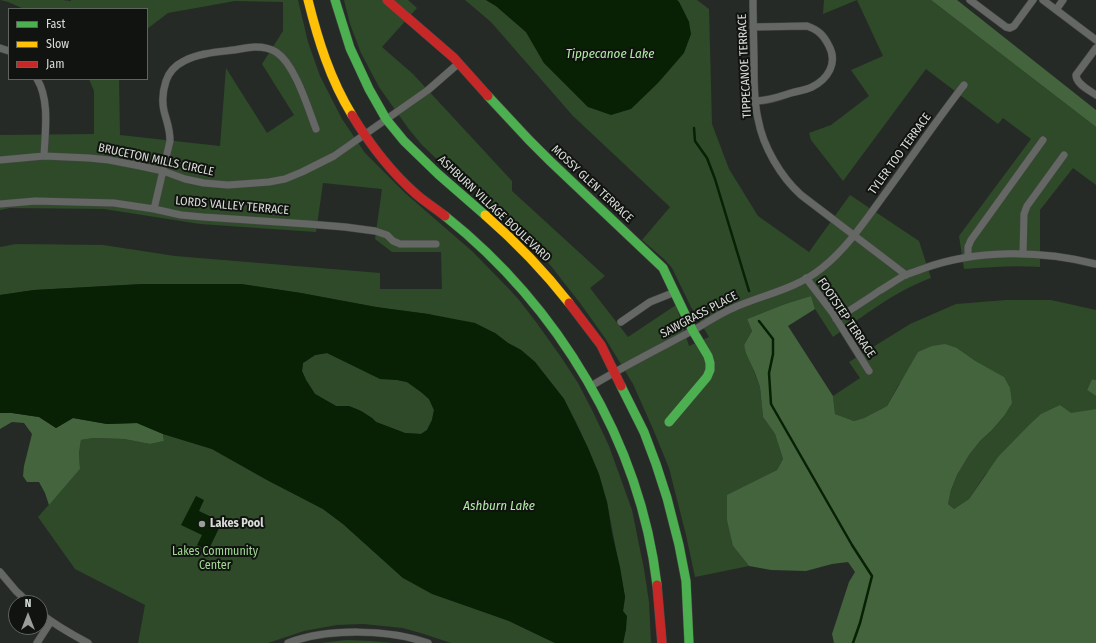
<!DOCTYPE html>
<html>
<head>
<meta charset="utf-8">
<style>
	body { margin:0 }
	#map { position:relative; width:1096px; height:643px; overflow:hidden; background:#262a26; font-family:"Fira Sans Condensed",sans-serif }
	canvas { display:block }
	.legend { position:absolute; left:8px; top:8px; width:140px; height:72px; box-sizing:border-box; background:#10130f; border:1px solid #60645f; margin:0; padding:5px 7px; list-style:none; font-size:12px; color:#d9ddd8 }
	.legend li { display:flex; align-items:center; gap:8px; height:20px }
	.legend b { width:20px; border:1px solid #60645f }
	.north { position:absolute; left:8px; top:595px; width:40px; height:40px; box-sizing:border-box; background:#10130f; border:1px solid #60645f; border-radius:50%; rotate:0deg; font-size:11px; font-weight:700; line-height:16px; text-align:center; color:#d9ddd8 }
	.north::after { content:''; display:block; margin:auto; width:14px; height:18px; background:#9a9e9a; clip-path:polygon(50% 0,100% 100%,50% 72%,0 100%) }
</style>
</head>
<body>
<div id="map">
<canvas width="1096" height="643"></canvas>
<ul class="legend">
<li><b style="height:5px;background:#4caf50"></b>Fast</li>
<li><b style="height:5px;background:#ffc107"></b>Slow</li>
<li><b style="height:5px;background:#c62828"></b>Jam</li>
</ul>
<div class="north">N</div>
</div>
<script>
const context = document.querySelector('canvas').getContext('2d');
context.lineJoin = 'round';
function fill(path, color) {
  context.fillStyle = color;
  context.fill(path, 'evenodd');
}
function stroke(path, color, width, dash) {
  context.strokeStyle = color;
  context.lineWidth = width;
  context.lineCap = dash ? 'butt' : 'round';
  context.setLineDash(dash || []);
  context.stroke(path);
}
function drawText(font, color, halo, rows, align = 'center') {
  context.font = font + ' "Fira Sans Condensed",sans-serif';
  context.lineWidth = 4;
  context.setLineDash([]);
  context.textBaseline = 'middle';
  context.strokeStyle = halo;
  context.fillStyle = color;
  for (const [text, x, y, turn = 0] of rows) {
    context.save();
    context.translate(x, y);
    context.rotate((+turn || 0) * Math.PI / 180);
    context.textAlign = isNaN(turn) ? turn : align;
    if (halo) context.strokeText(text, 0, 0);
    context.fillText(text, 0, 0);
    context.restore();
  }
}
fill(new Path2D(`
	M0,0H62L71,1V0H298L308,42L320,76L342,119L365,153L405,193L473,252L510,290L519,300L536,322L561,357L578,383L593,412L609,446L632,510L644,569L649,602L651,643H623L626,629L623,611L625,597L607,502L588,448L576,422L564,399L535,362L521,350L508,343L495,333L428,314L376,307L301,293L241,284H143L34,290L0,295V247L16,244L103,245L175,256L380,273V289H442L441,252H392L375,239L382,189L323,183L316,232L200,224L104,209L10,208L0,210V135L94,134V91L89,79H119L120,135L220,146L226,68L267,133L294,115L262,64L283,31V2L235,1L168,13L147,29V9H24L8,2Z
	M344,0H408L417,8L382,47L413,74L512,181V191L605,276L590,288L628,337L676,305L689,346L709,337L691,307L672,268L665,260L642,240L670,207L573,116L491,22L465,0H486L496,6L526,32L544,63L588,107L689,22L679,2L677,0H697L709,9L712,124L729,169L758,216L809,252L850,195L919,241L931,278C895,291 864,316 833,337L815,309L811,296L785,304L747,319L752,331L744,345L760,387L763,417L775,434L783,459L777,470L754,482L733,546L749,566L695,577L686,535L669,468L653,429L633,384L605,338L580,303L551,266L514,227L473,190L447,169L421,144L408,128L379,87L361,53L350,24Z
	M824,0H931L1096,127V185L1073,168L1040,210V267C1015,265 989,267 964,269L959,236L1031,139L1003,118L998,124L926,69L843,181L811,140L809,133L831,125L869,96L851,70L883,56L857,0L823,14Z
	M1006,300H1051L1096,310V380L1092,379L1087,390L1096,396V409L1071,414L1028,426L985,475L969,499L954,509L948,504L951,490L957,475L969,455L980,441L992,430L1004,416L977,362L957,348L899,384L887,406L864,418L854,421L835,414L833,396L860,378L849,362L910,324L956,304Z
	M327,353L380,378L397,380L407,382L421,392L429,399L434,410L432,420L427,430L421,434L405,433L376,422L372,418L361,411L349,406H336L315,394L306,380L302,371L303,363L315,355Z
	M163,434L212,449L267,480L323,509L343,524L403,578L509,621L555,643H451L424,634L403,628L363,624L337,625L304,631L268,643H138L145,605L75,569L38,517L80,469L79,453L81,440L93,438L124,439L150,444L164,441Z
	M346,640L371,641L392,643H321Z`), '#2e4a29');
fill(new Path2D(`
	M931,0H957L1096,110V127Z
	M811,296L815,309L788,326L833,396L835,414L854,421L864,418L887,406L918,352L932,346L945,344L957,348L977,362L1004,377L1010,388L1012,403L1004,416L992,430L980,441L969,455L957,475L951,490L948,504L954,509L969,499L998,457L1028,426L1041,414L1060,405L1071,413L1096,409V643H834L832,634L849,582L855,572L848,562L832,564L806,571L771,570L749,566L733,546L727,520V495L777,470L783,459L775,434L763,417L760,387L755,373L746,353L744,345L752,331L747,319L785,304Z
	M1092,379L1096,380V396L1087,390Z
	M0,413H12L39,417L56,428L73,418L107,424L137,423L163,434L164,441L150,444L124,439L93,438L81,440L79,453L80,469L49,505L45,493L39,482H27L23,476L24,466L32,434L24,423L12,422L0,429Z`), '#43643d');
fill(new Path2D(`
	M486,0H677L679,2L689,22L691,34L684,53L658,83L631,109L611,115L588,107L544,63L526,32L496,6Z
	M143,284H241L301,293L376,307L428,314L475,323L495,333L508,343L521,350L535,362L564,399L588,448L599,474L607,502L612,534L620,567L625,597L623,611L627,616L626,629L623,643H555L509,621L432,594L403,578L343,524L323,509L267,480L212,449L163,434L137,423L107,424L73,418L56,428L39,417L12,413H0V295L34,290ZM327,353L380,379L397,380L407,382L421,392L429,399L434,410L432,420L427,430L421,434L405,433L376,422L372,418L361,411L349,406H336L315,394L306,380L302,371L303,363L315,355Z
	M196,496L204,500L199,511L222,522L208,551L197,545L202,535L181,525Z`), '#082004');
stroke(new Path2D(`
	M694,128L695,141L707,158L715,179L749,291
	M759,321L773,339V354L769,373L771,404L852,545L872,576L860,623L853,643`), '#082004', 2.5);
const street = new Path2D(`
	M753,0C753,23 754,45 754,68C754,85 754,102 758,119C763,147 781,177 801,195L893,265L906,275
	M970,0L1006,27L1010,28L1014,26L1033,0
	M1043,0L1096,40
	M1056,10L1063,0
	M753,27L807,26C819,30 824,36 829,46C838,63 828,79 812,87C806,90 798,91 791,93C779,97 768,101 755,101
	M0,48L9,51
	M1096,48L1076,75C1076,84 1089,90 1096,95
	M37,79C50,100 45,132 44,156
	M0,160L44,156L89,158L109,160L140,166L163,171L185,179L204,183L228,185L269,182L285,179L302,172L334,156L428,90L459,63
	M0,204L35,201L114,203L154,209L181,215L203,217L308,224L345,227L375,231L387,235L393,241L400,244H436
	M154,209L170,141C170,128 167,123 164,111C162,102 163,90 166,81C169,72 176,65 184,61C199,53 218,52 234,50C241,49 249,47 255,47C262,47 270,48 276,52C295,64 308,108 316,129
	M1023,254L1024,214L1027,206L1064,155
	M968,257V247L971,240L1043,140
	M806,278L832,312L869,371
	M836,319C850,310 865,301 879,291C888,286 896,280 905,275C911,273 917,271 922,269C976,249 1041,250 1096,264
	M621,322L650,302L675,292
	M591,386C624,366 658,349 692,331C705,324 717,315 731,309C761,295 795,290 822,268C847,248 865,221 884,195C911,158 936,121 964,85
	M0,572L16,591L29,603
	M40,613C55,625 71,634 88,643
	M37,643L51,621
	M288,643C328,628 388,629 428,643`);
const fast = new Path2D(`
	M335,0L350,48L369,89L386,119L404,141L438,174L485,215
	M488,96L529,140L550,161L663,268L693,331L708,356L710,363V370L707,377L669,422
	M445,216C558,306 640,441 657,585
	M621,386L644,432L656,464L667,498L679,545L686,581L689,643`);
const slow = new Path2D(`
	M308,0C318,40 330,79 352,115
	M485,215C516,242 544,271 569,303`);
const jam = new Path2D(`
	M387,0L454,58L488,96
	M352,115C369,143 390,171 416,194C425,202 435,208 445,216
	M569,303L601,345L621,386
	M657,585L662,643`);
stroke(street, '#444743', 8);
stroke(fast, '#444743', 10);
stroke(slow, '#444743', 10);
stroke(jam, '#444743', 10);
stroke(street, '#646763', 7);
stroke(fast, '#4caf50', 9);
stroke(slow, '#ffc107', 9);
stroke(jam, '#c62828', 9);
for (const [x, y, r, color] of [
	[202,524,4,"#9a9e9a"]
]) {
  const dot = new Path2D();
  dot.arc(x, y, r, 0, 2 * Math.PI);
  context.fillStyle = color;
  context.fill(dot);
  stroke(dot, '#10130f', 1.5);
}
drawText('12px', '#d9ddd8', '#10130f', [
	["TIPPECANOE TERRACE",745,66,-93],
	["TYLER TOO TERRACE",900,154,-54],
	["BRUCETON MILLS CIRCLE",156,160,12],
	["MOSSY GLEN TERRACE",592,184,43],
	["LORDS VALLEY TERRACE",232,206,5],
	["ASHBURN VILLAGE BOULEVARD",494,209,43],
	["SAWGRASS PLACE",699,315,-28],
	["FOOTSTEP TERRACE",846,318,56]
]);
drawText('bold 12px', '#d9ddd8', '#10130f', [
	["Lakes Pool",210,524]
], 'left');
drawText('12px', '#a0d994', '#10130f', [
	["Lakes Community",215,552],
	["Center",215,566]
]);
drawText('italic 13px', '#b2eca6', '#10130f', [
	["Tippecanoe Lake",610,54],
	["Ashburn Lake",499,506]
]);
</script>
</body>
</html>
